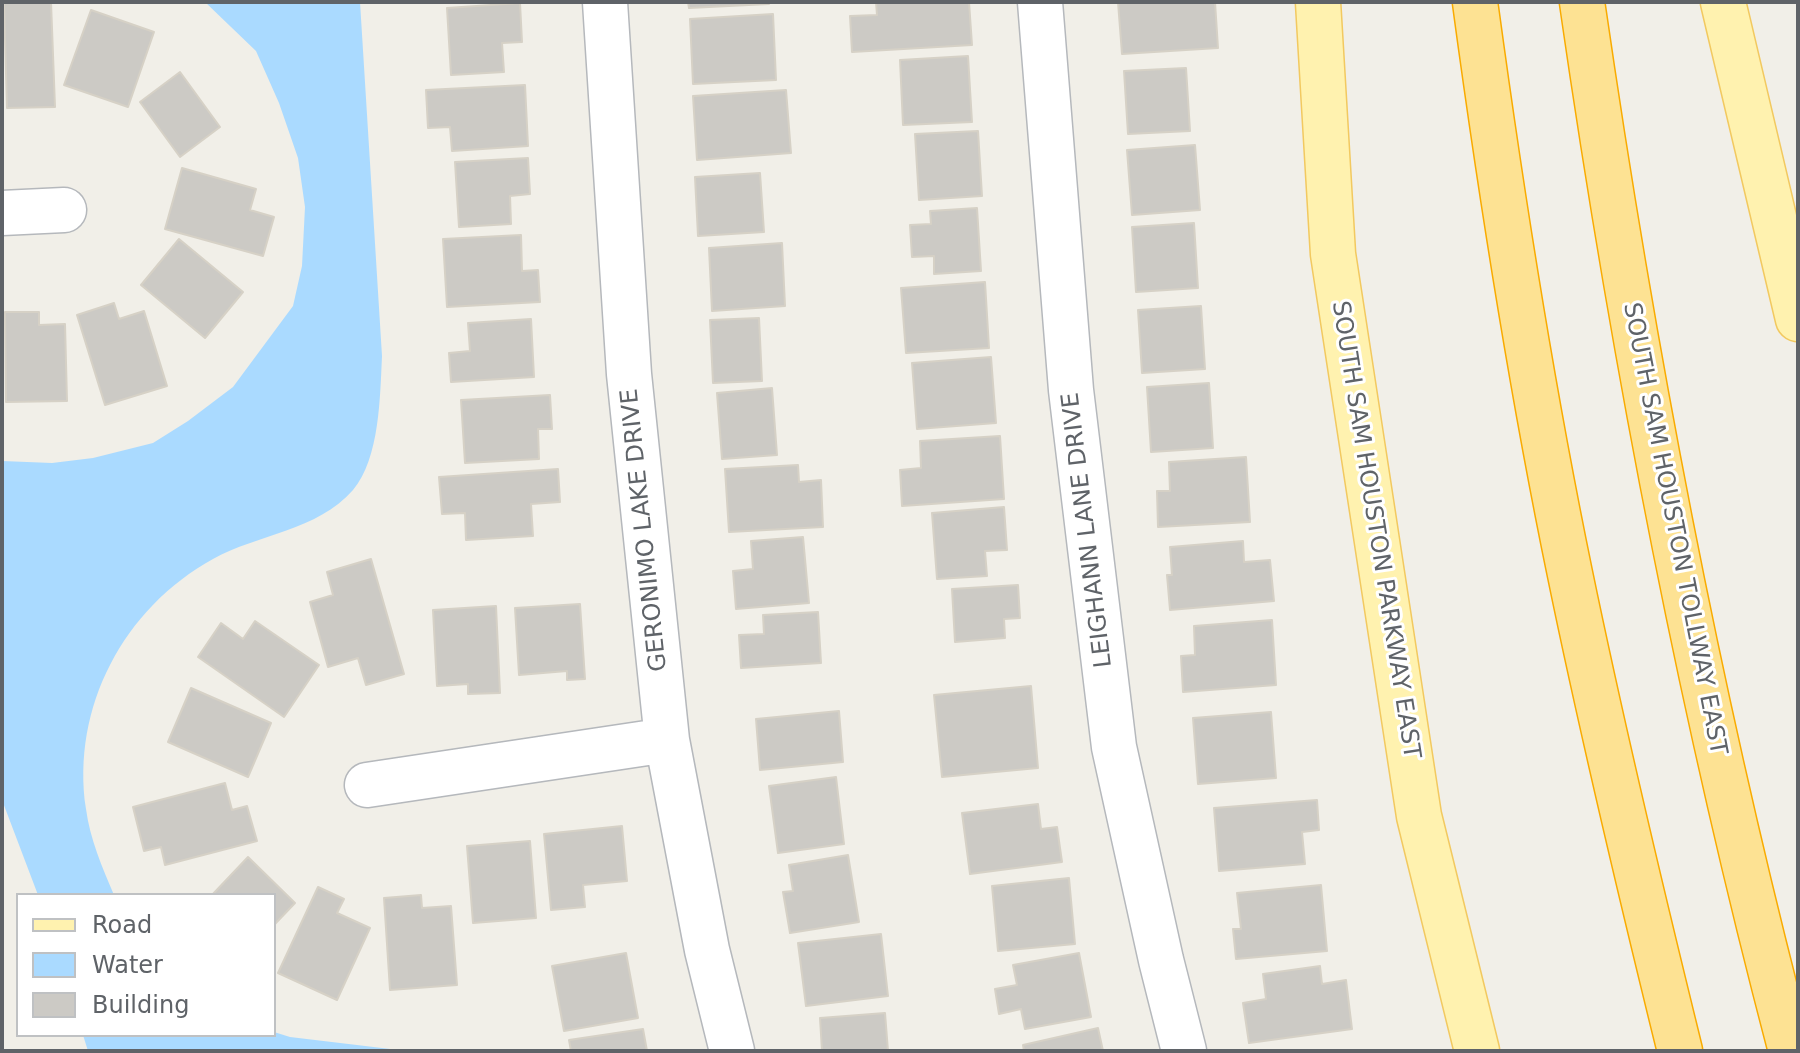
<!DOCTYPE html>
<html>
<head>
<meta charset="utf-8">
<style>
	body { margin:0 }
	#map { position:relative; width:1800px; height:1053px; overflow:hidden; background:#f1efe8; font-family:"DejaVu Sans",sans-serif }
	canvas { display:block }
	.frame { position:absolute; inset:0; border:4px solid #5f6368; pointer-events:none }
	.legend { position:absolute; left:16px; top:893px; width:260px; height:144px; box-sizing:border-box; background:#fff; border:2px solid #bfc1c3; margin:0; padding:10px 14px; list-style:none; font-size:24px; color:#5f6368 }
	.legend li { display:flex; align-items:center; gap:16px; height:40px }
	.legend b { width:40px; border:2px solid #bfc1c3 }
</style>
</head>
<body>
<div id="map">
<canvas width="1800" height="1053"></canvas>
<div class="frame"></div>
<ul class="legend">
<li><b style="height:10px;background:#fff2af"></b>Road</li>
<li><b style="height:22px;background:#aadaff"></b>Water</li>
<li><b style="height:22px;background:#cccac5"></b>Building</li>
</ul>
</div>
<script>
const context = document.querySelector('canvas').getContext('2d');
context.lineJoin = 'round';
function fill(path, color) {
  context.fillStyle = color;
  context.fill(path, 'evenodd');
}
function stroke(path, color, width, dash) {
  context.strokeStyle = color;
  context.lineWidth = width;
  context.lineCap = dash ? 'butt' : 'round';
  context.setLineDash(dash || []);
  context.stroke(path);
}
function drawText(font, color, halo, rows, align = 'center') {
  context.font = font + ' "DejaVu Sans",sans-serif';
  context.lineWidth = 6;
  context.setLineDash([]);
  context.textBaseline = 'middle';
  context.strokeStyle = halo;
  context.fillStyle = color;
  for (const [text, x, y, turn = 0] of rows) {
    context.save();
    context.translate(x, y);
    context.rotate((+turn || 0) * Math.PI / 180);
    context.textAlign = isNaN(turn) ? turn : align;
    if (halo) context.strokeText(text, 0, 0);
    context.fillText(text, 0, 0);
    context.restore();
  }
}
fill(new Path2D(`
	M205,2H360L382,356C380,396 380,458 353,490C317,531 258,534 213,559C124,608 71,707 86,809C90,839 102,867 114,895H38L2,800V461L52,463L93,458L153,443L188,421L233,387L293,306L302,266L305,207L298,158L279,103L256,51Z
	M274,1032L290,1037L407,1051H88L83,1035H274Z`), '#aadaff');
const building = new Path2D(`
	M51,2L55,107L7,108L4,3Z
	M688,2H769V4L689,8Z
	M876,2H969L972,45L852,52L850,16L877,15Z
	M1118,2H1215L1218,48L1122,54Z
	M520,3L522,42L502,43L504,72L451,75L447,8Z
	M91,10L154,32L128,107L64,85Z
	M773,14L776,80L693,84L690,19Z
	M968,56L972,122L903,125L900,60Z
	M1186,68L1190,131L1128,134L1124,71Z
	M180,72L220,127L180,157L140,102Z
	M525,85L528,146L452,151L450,127L428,128L426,90Z
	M786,90L791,153L697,160L693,96Z
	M978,131L982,196L919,200L915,134Z
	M1195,145L1200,210L1132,215L1127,150Z
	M528,158L530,194L510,196L511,224L459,227L455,162Z
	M182,168L256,189L250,210L274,217L263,256L165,229Z
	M760,173L764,232L698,236L695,177Z
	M977,208L981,271L934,274V256L912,257L910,225L931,224L930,211Z
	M1194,223L1198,288L1136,292L1132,227Z
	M521,235L522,271L538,270L540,302L447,307L443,239Z
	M179,239L243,292L205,338L141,285Z
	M782,243L785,306L712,311L709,248Z
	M985,282L989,348L906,353L901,288Z
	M114,303L119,319L144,311L167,386L105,405L77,315Z
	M1201,306L1205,369L1142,373L1138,310Z
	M5,312H39V325L65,324L67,401L6,402Z
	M759,318L762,381L713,383L710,320Z
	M531,319L534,377L451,382L449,353L470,351L468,323Z
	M991,357L996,423L917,429L912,363Z
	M1209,383L1213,448L1151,452L1147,387Z
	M772,388L777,455L722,459L717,393Z
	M550,395L552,429H538L539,459L465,463L461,400Z
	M1000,436L1004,499L902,506L900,470L921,468L920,441Z
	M1246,457L1250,522L1158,527L1157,491H1170L1169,462Z
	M798,465L799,482L821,480L823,527L729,532L725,469Z
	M558,469L560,502L531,504L533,536L466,540L465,513L442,514L439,477Z
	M1004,507L1007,550L985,551L987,576L937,579L932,513Z
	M803,537L809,603L736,609L733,571L753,569L751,541Z
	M1243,541L1244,562L1270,560L1274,601L1170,610L1167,575H1172L1170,547Z
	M371,559L404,674L366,685L358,658L328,667L310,602L333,595L327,572Z
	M1018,585L1020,618L1004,619L1005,638L955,642L952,589Z
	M580,604L585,679L567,680V671L519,675L515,608Z
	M496,606L500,693L468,694V684L437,686L433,610Z
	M818,612L821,663L741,668L739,635L764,634L763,615Z
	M1272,620L1276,685L1183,692L1181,656L1195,655L1194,626Z
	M255,621L319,665L284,717L198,657L221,623L243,639Z
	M1031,686L1038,768L942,777L934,695Z
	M191,688L271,723L248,777L168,742Z
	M839,711L843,762L760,770L756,719Z
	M1271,712L1276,778L1198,784L1193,718Z
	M836,777L844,844L778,853L769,786Z
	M225,783L232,810L247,806L257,841L165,865L161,847L144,851L133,807Z
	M1317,800L1319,830L1302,832L1305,864L1219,871L1214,808Z
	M1038,804L1041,829L1057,827L1062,862L970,874L962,813Z
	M622,826L627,881L583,885L585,907L551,910L544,834Z
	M530,841L536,918L473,923L467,846Z
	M848,855L859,922L790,933L783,892L793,891L789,865Z
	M248,857L295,903L274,925V895H212Z
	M1069,878L1075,944L998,951L992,886Z
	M1321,885L1327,951L1236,959L1233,929H1241L1237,893Z
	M318,887L344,899L337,913L370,928L337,1000L278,973Z
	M421,895L422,908L451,906L457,985L390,990L384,898Z
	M881,934L888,996L806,1006L798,943Z
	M626,953L638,1018L564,1031L552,966Z
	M1079,953L1091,1017L1025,1029L1021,1009L999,1014L995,989L1017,985L1013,965Z
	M1320,966L1322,984L1346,980L1352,1029L1249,1043L1243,1003L1266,999L1263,974Z
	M885,1013L888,1051H822L820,1018Z
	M1098,1028L1103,1051H1024L1023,1045Z
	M643,1029L647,1051H571L569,1040Z`);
fill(building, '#cccac5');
stroke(building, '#d6d1c6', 2);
const minor = new Path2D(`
	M605,2L629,374L667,740L707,950L732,1051
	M1040,2L1071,390L1114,747L1161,960L1184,1051
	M2,213L64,210
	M367,785L667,740`);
const major = new Path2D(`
	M1318,2L1333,254L1419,816L1477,1051
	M1723,2L1798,319`);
const highway = new Path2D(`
	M1475,2C1501,194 1531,385 1570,574C1603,734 1641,893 1680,1051
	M1582,2C1633,355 1700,706 1791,1051`);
stroke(minor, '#b5b8bc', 47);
stroke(major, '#f2c960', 47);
stroke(highway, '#f9ab00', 47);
stroke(minor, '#fff', 44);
stroke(major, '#fff2af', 44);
stroke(highway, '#fde293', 44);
drawText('24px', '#5f6368', '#fff', [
	["SOUTH SAM HOUSTON TOLLWAY EAST",1674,529,79],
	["GERONIMO LAKE DRIVE",645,530,-96],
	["LEIGHANN LANE DRIVE",1088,530,-97],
	["SOUTH SAM HOUSTON PARKWAY EAST",1375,530,81]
]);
</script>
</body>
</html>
